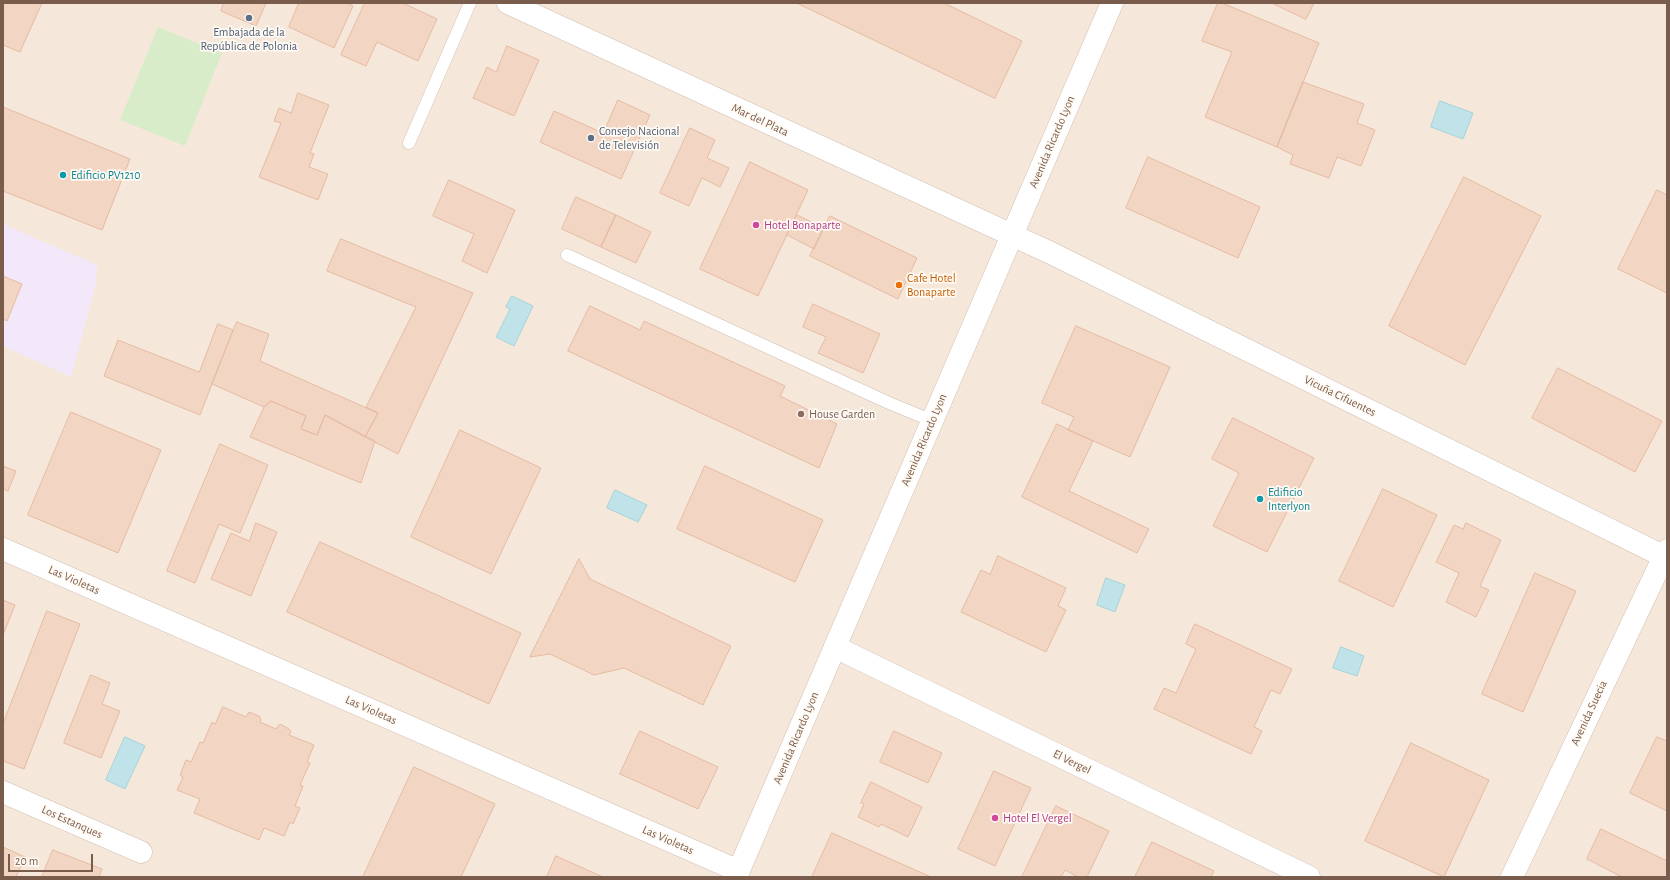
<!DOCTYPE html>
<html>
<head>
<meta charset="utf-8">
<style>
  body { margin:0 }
  #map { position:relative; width:1670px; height:880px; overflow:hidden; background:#fdf6ec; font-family:"Alegreya Sans",sans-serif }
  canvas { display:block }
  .frame { position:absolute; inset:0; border:4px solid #7a5c4d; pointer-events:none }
  .scale { position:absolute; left:8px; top:854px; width:85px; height:18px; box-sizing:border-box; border:2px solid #7a5c4d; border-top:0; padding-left:5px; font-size:12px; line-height:14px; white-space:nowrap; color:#7a5c4d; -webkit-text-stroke:3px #fffaf3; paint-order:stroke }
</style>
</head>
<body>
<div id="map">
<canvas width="1670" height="880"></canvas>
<div class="frame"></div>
<div class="scale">20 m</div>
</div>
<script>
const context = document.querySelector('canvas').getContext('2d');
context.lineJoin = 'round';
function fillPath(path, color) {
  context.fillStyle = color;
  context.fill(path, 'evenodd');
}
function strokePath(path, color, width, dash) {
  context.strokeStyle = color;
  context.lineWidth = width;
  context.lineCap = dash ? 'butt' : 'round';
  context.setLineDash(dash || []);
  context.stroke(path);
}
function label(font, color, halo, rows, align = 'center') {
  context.font = font + ' "Alegreya Sans",sans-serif';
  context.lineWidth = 3.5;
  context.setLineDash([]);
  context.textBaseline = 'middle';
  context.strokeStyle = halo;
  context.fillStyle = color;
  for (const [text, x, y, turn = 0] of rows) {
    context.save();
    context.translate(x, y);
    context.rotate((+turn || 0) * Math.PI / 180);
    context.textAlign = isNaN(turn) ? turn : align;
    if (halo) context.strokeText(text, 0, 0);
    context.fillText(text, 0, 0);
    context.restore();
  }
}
fillPath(new Path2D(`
  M3,3H1667V877H3Z`), '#f5e8da');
fillPath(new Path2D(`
  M3,224L97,265L96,283L71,377L3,346Z`), '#f3e8fa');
fillPath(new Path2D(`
  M158,27L222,53L185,146L120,120Z`), '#d8ecc9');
const water = new Path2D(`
  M1440,101L1473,113L1463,139L1431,127Z
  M512,296L533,306L514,346L496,337L510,309L506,307Z
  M615,490L647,505L638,522L607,508Z
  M1106,578L1125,585L1115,612L1097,605Z
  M1341,647L1364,656L1357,676L1333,668Z
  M125,737L145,746L125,789L106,780Z`);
fillPath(water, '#bfe3e8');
strokePath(water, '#a5d3da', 1);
const building = new Path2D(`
  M3,3H42L20,52L3,45Z
  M224,3H266L256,26L221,11Z
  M299,3H347L353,6L334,48L289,27Z
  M365,3H403L437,19L418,61L377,42L366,66L341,55Z
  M797,3H944L1022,41L995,98Z
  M1218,3H1222L1319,43L1277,147L1205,117L1232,52L1202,41Z
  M1272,3H1314L1306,19Z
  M507,46L539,60L514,116L473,98L487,67L496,72Z
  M1303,82L1364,104L1357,123L1375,130L1361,166L1337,157L1329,178L1290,164L1293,155L1277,147Z
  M298,93L329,105L310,153L314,154L309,167L328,174L318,200L259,177L281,123L274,121L279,108L291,113Z
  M618,100L650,115L621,179L540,142L554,111L603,133Z
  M3,107L130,159L102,230L3,191Z
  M690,128L715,140L707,158L729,168L720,187L702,178L689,206L660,193Z
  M1148,157L1260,207L1238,258L1126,208Z
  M750,162L808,190L758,296L700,269Z
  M1464,177L1541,216L1465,365L1389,326Z
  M449,180L515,210L487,273L462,261L474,234L433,216Z
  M1657,190L1667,195V293L1618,269Z
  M576,197L616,215L601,247L562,229Z
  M616,215L651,232L636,263L601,247Z
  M797,215L824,228L814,249L787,235Z
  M830,216L917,258L898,299L810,256Z
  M341,239L473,293L398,454L365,437L378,413L366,407L416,307L327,271Z
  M3,276L22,284L7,321L3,319Z
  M813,304L880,334L863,373L818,353L826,337L803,327Z
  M590,306L640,330L644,321L785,386L780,396L837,424L819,468L568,351Z
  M237,322L269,334L260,361L378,413L365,437L325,415L317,435L301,429L306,416L271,401L264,407L212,384Z
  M218,324L233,330L200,415L104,376L118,340L199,372Z
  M1076,326L1170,367L1130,457L1068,430L1074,417L1042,403Z
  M1558,368L1662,421L1635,472L1532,418Z
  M271,401L306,416L301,429L317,435L325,415L375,441L361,483L250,437L264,407Z
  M71,412L161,450L118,553L28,515Z
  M1233,418L1314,458L1267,552L1213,526L1239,473L1212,459Z
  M1057,424L1093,441L1069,491L1149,529L1137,553L1022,497Z
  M460,430L541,468L491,574L411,537Z
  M220,444L268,465L240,533L219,524L195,583L167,571Z
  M3,466L16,471L8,491L3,489Z
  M705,466L823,520L795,582L677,529Z
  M1383,489L1437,515L1393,607L1339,581Z
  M256,523L277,532L251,596L211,579L231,533L249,541Z
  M1466,523L1501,540L1480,586L1489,590L1476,617L1446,602L1459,573L1436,562L1454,525L1463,529Z
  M320,542L521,633L489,704L287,612Z
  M998,556L1066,588L1058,606L1066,610L1046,652L961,612L981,570L990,574Z
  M579,559L590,579L731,646L703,705L624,668L594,675L550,654L530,657Z
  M1535,573L1576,591L1523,712L1482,694Z
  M3,600L15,605L3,635Z
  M47,611L80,624L24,769L3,761V724Z
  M1195,624L1292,669L1280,694L1271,690L1254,727L1262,731L1251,754L1154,709L1164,688L1176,693L1196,649L1186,644Z
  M91,675L110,683L102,704L120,711L101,758L64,743Z
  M223,707L246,717L249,712L259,716L261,719L260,722L276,729L278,726L280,724L289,729L291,732L289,735L314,745L307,762L310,763L300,785L303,786L295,806L300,808L293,824L290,822L284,836L264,828L259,840L194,813L200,799L177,790L183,777L180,775L186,760L191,762L200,742L203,743L212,722L215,724Z
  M640,731L718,767L698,809L620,774Z
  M894,731L942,753L928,783L880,762Z
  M1657,737L1667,741V811L1630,793Z
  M1411,743L1489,780L1444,877L1365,841Z
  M414,767L495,804L461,877H363Z
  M994,771L1031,788L995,866L958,849Z
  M871,782L922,807L908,837L881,824L879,827L858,817L864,804L861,803Z
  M1056,806L1109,831L1087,877H1078L1065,870L1061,877H1022Z
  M1601,829L1667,861V877H1622L1587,859Z
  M832,833L931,877H812Z
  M1152,842L1214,871L1211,877H1135Z
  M3,847L25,857L16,877H3Z
  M53,850L102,869L99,877H42Z
  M556,856L603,877H547Z`);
fillPath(building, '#f3d5c3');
strokePath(building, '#e6bba3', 1);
const lane = new Path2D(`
  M409,143L470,3
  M567,255L889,403L933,421`);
const street = new Path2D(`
  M508,3L1051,253L1667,558
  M3,549L739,871
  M835,647L1309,877
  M3,792L141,852`);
const secondary = new Path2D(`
  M736,877L1112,3
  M1512,877L1667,550`);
strokePath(lane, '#d1beb0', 13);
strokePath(street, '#d1beb0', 23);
strokePath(secondary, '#d6c0b0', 23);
strokePath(lane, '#fff', 12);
strokePath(street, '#fff', 22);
strokePath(secondary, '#fff', 22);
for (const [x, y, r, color] of [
  [249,18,4,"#5c6f8a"],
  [591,138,4,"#5c6f8a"],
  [63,175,4,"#0f9aa8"],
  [756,225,4,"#d1479c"],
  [899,285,4,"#e8710a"],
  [801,414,4,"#8d6e63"],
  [1260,499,4,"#0f9aa8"],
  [995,818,4,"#d1479c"]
]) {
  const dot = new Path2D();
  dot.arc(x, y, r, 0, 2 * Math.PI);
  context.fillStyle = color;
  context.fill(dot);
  strokePath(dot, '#fffaf3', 1.5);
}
label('12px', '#4e5e75', '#fffaf3', [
  ["Embajada de la",249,32],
  ["República de Polonia",249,46],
  ["Consejo Nacional",599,131,"left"],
  ["de Televisión",599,145,"left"]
]);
label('12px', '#7a5c4d', '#fffaf3', [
  ["Mar del Plata",760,120,25],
  ["Avenida Ricardo Lyon",1052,142,-67],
  ["Vicuña Cifuentes",1340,396,26],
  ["Avenida Ricardo Lyon",924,440,-67],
  ["Las Violetas",74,580,24],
  ["Las Violetas",371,710,24],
  ["Avenida Suecia",1589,713,-65],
  ["Avenida Ricardo Lyon",796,738,-67],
  ["El Vergel",1072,762,26],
  ["Los Estanques",72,822,24],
  ["Las Violetas",668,840,24]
]);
label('12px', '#0d838f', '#fffaf3', [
  ["Edificio PV1210",71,175],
  ["Edificio",1268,492],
  ["Interlyon",1268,506]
], 'left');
label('12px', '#b23c85', '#fffaf3', [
  ["Hotel Bonaparte",764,225],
  ["Hotel El Vergel",1003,818]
], 'left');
label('12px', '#c56008', '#fffaf3', [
  ["Cafe Hotel",907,278],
  ["Bonaparte",907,292]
], 'left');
label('12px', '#785e54', '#fffaf3', [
  ["House Garden",809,414]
], 'left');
</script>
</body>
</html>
